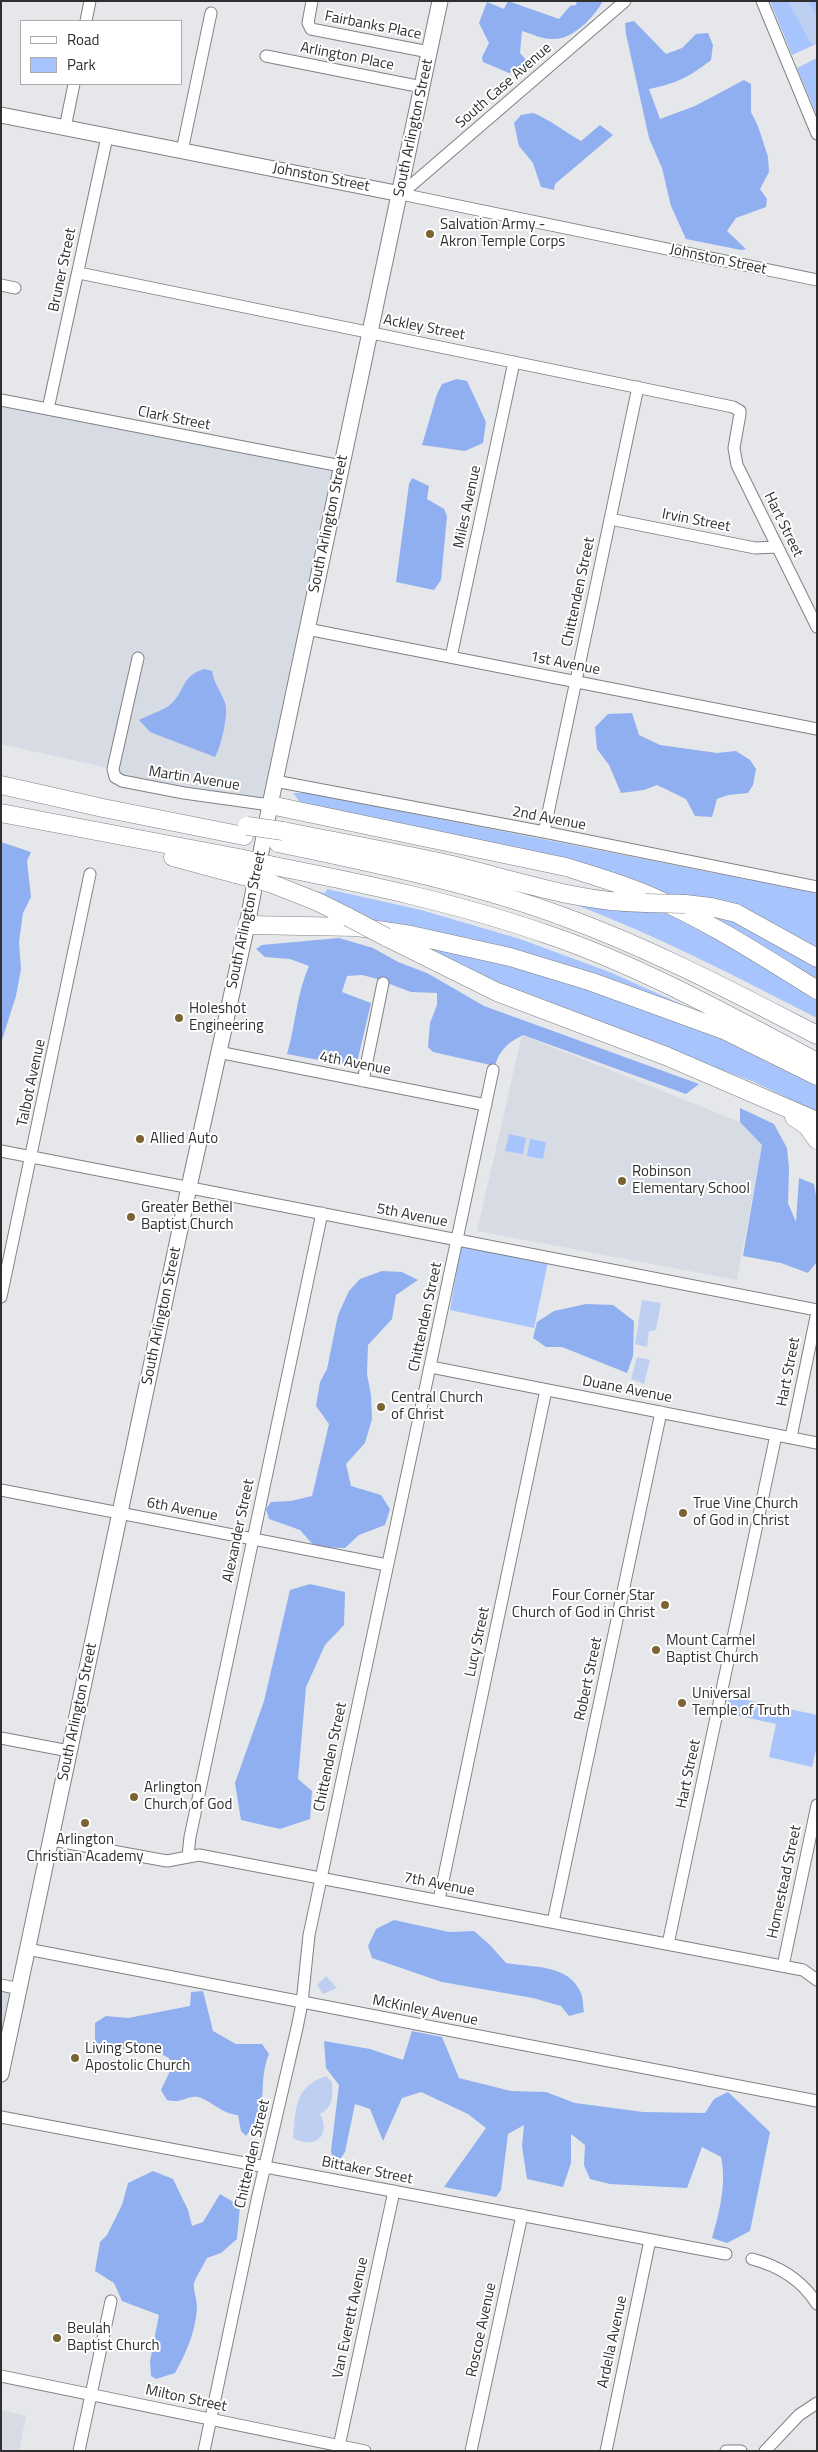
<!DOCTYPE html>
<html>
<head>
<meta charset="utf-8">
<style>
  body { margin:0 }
  #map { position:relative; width:818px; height:2452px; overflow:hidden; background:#e5e7ea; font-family:"Titillium Web",sans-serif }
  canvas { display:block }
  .frame { position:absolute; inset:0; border:2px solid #2f2f30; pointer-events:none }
  .legend { position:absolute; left:20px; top:20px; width:162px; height:65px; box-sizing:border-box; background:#fff; border:1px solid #acacac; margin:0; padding:6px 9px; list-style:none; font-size:15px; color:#2f2f30 }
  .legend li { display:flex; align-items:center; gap:10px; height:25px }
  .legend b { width:25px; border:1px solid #acacac }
</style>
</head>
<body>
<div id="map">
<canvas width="818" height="2452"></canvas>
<div class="frame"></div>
<ul class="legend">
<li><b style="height:6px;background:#fff"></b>Road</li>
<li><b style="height:14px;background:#a7c4fd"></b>Park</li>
</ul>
</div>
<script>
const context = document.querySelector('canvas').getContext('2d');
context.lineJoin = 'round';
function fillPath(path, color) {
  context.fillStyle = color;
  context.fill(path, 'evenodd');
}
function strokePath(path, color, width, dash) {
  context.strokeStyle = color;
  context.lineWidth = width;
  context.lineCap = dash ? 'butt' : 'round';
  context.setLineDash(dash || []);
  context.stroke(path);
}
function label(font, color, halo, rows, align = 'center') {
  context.font = font + ' "Titillium Web",sans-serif';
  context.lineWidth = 4;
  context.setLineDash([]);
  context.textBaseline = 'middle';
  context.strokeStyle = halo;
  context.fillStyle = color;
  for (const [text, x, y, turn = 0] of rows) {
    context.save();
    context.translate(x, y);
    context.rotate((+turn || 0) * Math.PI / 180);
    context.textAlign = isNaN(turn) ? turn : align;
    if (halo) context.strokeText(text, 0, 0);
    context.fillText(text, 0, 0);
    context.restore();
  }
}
fillPath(new Path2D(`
  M1,400L341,466L270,805L122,781L113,769L1,744Z
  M522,1035L740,1122L762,1145L737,1280L477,1231Z
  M1,1988L17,1991L1,2068Z
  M1,2410L26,2416L19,2451H1Z`), '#d7dbe4');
fillPath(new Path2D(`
  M770,1H790L814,45L792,55Z
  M804,1H817L816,21L812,19Z
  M817,58V116L797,68Z
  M293,793H307L817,893V951L751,911L728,901L675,894L668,895L307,804L300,802Z
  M300,888L325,893L327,889L421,910L520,939L612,973L681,1004L679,1008L372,921Z
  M574,904L659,910L763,963L817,995V1018C737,977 658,936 574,904Z
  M701,913L725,916L817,966V982Z
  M408,942L432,945L565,980L713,1034L817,1085V1112L754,1082L512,991Z
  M509,1134L526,1138L523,1154L505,1151Z
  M530,1139L546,1142L543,1159L527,1156Z
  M461,1246L548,1262L534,1328L450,1310Z
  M729,1696L817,1715V1745L812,1767L769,1757L776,1724L726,1713Z`), '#a7c4fd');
fillPath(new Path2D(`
  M508,1L559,19L570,6L576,5L577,1H603C594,17 572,41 552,39C542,39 532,34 522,31L520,53L526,60L524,69L509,73L483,62L482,57L489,43L479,23L487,2L504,9Z
  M634,21L666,54L682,48L696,34L708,33L713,45L711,60C688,78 677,83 649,89L660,119L695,106L744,80L751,84V112L758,126L768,157L769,172L760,189L767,199L766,207L736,218L727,231L746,249L741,250L686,239L671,206L662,168L649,138L626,34L625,23Z
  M533,113C549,119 565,132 581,141L600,125L613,135L555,184L554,190L541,187L533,163L519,146L514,123L521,115Z
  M457,379L467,381L486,422L483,443L465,451L422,445L437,394L442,384Z
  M412,478L429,486L427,499L444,509L447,516L441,580L434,590L396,582L409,484Z
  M204,669L212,671C214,684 221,691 225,703C229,713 221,747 215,757L150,732L139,720C148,715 163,711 171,704C186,690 181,676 204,669Z
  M632,713L639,735L660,745L717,753L736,751L750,760L756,769L753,785L748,793L728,795L717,799L712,817L695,816L686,799L657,785L644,790L621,793L609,765L597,749L595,727L608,714Z
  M1,842L31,852L27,861L31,897L23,913L19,942L21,969L16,996L1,1043Z
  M339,938L373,948L398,962L427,973L484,1006L699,1084L686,1094L523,1035C508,1043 500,1049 495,1066L433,1052L428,1047L430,1023L437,1005V993L411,992L374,978L362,975L347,976L342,992L371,1003L356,1067L287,1054C296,1024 296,995 309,966L290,959L265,957L256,949L262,945Z
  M740,1108L774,1124L787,1148L789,1168L788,1203L796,1222L799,1178L814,1184L817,1202V1262L808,1273L781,1263L743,1256L762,1145L740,1122Z
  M382,1271L402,1272L418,1280L396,1295L392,1319L368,1345L367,1374L371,1395L372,1419L365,1443L346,1464L351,1486L381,1495L390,1509L385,1525L359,1535L345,1548L315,1547L300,1530L269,1519L266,1509L271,1502L291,1501L312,1496L329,1424L316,1406L320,1382L327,1369L338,1315L349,1291L360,1279Z
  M586,1304L613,1305L634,1321L633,1356L627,1373L562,1347H546L533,1338L537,1322L554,1311Z
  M310,1584L345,1592L344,1625L325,1645L306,1687L298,1779L312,1791L310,1819L280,1829L241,1820L235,1783L264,1701L290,1590Z
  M394,1920L449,1932L474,1931L490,1945L506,1963C532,1968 568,1963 581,1993C583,1998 583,2006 584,2012L569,2016L561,2006L533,1998L442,1982L372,1958L368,1946L376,1929Z
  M203,1991L213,2031L236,2044H262L269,2054C256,2086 272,2105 246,2136L241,2131L238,2115C222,2114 212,2101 198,2097C188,2095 181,2104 167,2100L161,2090L170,2071L169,2058L159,2053H149L132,2048L110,2050L95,2042V2023L106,2016L128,2018L190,2006L191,1992Z
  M412,2031L442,2037L459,2078L511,2091L546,2092L575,2103L598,2106L643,2112L705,2113L714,2099L728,2092L770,2132L750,2231L727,2243L712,2238C719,2214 727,2183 721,2157L702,2147L687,2188L610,2184L590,2179L584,2165L585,2145L571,2134V2163L563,2187L527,2179L522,2146L524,2125L508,2134L501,2190L496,2197L444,2187L486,2128L468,2114L421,2092L402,2098L383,2141L370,2109L355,2104L345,2152L335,2167L331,2151L339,2085L326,2068L324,2041L370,2049L403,2060Z
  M153,2171L173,2179L188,2210L192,2226L203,2222L220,2194L240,2206L237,2239L221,2253L207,2258C203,2266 197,2275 194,2283C193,2290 197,2299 197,2307C196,2331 186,2353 175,2373L156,2379L151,2376L150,2361L159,2315L122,2301L114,2283L95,2271L100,2242L107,2235L122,2205L128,2183Z`), '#8faff0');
fillPath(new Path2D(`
  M642,1300L661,1303L656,1330L649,1331L647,1347L635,1344Z
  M637,1357L650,1360L644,1384L631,1379Z
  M326,1976L337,1988L323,1994L317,1985Z
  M326,2076L332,2082C333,2095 333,2108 320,2114C332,2136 314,2150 293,2138C296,2109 294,2087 326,2076Z`), '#becff1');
strokePath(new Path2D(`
  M798,1L817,36`), '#becff1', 18);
const minor = new Path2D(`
  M312,1L308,23L311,29L429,52
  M762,1L817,134
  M86,21L90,1
  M266,56L422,87
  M65,128L74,84
  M182,151L211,13
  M401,194L817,280
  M401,194L625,1
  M79,273L733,407L740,411V414L734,448L737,465L817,627
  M1,285L15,288
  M1,400L341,466
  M48,409L107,137
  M610,519L755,548L776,547
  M307,629L817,729
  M451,657L514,362
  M138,658L113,769L115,777L122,781L184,793L270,805
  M275,781L544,832L817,887
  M544,832L638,387
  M218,1052L486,1105
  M363,1081L383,983
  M1,1151L817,1310
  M1,1297L90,874
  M431,1367L817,1443
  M791,1437L817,1312
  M1,1490L387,1565
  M1,1738L69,1751
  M52,1840L167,1861L199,1855L803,1970L817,1980
  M188,1856L190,1837L322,1213
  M439,1900L546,1390
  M553,1922L661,1412
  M668,1944L776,1435
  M27,1949L817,2101
  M783,1966L817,1805
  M1,1985L20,1989
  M1,2117L726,2254
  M752,2259C779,2266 802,2280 817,2304
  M1,2376L365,2451
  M79,2451L111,2301
  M204,2451L257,2200L297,2028L302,2003L309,1935L493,1070
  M338,2451L394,2191
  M471,2451L522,2215
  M606,2451L650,2240
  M726,2451H741
  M765,2451L799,2415L817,2403`);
const major = new Path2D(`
  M1,115L401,194
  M1,2074L189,1187L247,925L270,805L440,1`);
const highway = new Path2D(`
  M1,785L103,808L244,836
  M270,805L566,867C594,876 623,884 650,896C709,921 762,956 817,990
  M1,813L239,858
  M283,831C338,842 393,852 448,864C512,879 578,903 645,903
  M278,843C376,864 474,883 567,918C654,950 735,993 817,1035
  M173,857L236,874
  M274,866C366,884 457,903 546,934C641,966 728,1015 817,1062
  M270,883L318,902L348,917
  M685,904L711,907L736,913L817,958
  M247,925L357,927L411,935L510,957L592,982L724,1030L817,1076
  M386,937L497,992L666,1056L817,1121
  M794,1117L807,1126L817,1140`);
strokePath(minor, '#7f8183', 13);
strokePath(major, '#7f8183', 17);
strokePath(highway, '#7f8183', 19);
strokePath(minor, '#fff', 11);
strokePath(major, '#fff', 15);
strokePath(highway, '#fff', 18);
const highwayBridge = new Path2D(`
  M247,826L283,831
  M239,858L274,866
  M236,874L270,883
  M645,903L685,904
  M348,917L386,937`);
strokePath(highwayBridge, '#7f8183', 19, []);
strokePath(highwayBridge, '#fff', 18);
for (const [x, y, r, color] of [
  [430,234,5,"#7b6333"],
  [179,1018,5,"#7b6333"],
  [140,1139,5,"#7b6333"],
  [622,1181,5,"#7b6333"],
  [131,1217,5,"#7b6333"],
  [381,1407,5,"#7b6333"],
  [683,1513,5,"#7b6333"],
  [665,1605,5,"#7b6333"],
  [656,1650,5,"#7b6333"],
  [682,1703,5,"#7b6333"],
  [134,1797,5,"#7b6333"],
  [85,1823,5,"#7b6333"],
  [75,2058,5,"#7b6333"],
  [57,2338,5,"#7b6333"]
]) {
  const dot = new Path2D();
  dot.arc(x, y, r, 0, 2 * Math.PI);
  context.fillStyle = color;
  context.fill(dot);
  strokePath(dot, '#fff', 2);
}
label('15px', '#2f2f30', '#fff', [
  ["Fairbanks Place",373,26,11],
  ["Arlington Place",347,57,11],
  ["South Case Avenue",504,86,-41],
  ["South Arlington Street",414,128,-78],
  ["Johnston Street",321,178,11],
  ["Johnston Street",718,260,12],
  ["Bruner Street",63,270,-78],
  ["Ackley Street",424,328,11],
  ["Clark Street",174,419,11],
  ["Miles Avenue",468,507,-78],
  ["Irvin Street",696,521,11],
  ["South Arlington Street",329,524,-78],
  ["Hart Street",783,525,64],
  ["Chittenden Street",579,592,-78],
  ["1st Avenue",565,664,11],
  ["Martin Avenue",194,779,9],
  ["2nd Avenue",549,819,11],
  ["South Arlington Street",247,920,-78],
  ["4th Avenue",355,1064,11],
  ["Talbot Avenue",32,1083,-78],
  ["5th Avenue",412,1216,11],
  ["South Arlington Street",162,1316,-78],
  ["Chittenden Street",426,1317,-78],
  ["Hart Street",789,1372,-79],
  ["Duane Avenue",627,1390,11],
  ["6th Avenue",182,1510,11],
  ["Alexander Street",239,1531,-78],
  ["Lucy Street",478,1642,-78],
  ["Robert Street",589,1679,-78],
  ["South Arlington Street",78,1712,-78],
  ["Chittenden Street",331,1757,-78],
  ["Hart Street",689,1774,-78],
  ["Homestead Street",785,1882,-78],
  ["7th Avenue",439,1885,11],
  ["McKinley Avenue",425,2011,11],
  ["Chittenden Street",253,2154,-77],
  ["Bittaker Street",367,2171,11],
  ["Van Everett Avenue",351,2318,-78],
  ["Roscoe Avenue",482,2330,-78],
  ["Ardella Avenue",613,2342,-78],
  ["Milton Street",186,2399,12]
]);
label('15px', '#2f2f30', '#fff', [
  ["Salvation Army -",440,225],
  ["Akron Temple Corps",440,242],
  ["Holeshot",189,1009],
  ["Engineering",189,1026],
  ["Allied Auto",150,1139],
  ["Robinson",632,1172],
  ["Elementary School",632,1189],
  ["Greater Bethel",141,1208],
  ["Baptist Church",141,1225],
  ["Central Church",391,1398],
  ["of Christ",391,1415],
  ["True Vine Church",693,1504],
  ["of God in Christ",693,1521],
  ["Four Corner Star",655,1596,"right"],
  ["Church of God in Christ",655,1613,"right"],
  ["Mount Carmel",666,1641],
  ["Baptist Church",666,1658],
  ["Universal",692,1694],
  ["Temple of Truth",692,1711],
  ["Arlington",144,1788],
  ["Church of God",144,1805],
  ["Arlington",85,1840,"center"],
  ["Christian Academy",85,1857,"center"],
  ["Living Stone",85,2049],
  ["Apostolic Church",85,2066],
  ["Beulah",67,2329],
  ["Baptist Church",67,2346]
], 'left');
</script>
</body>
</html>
